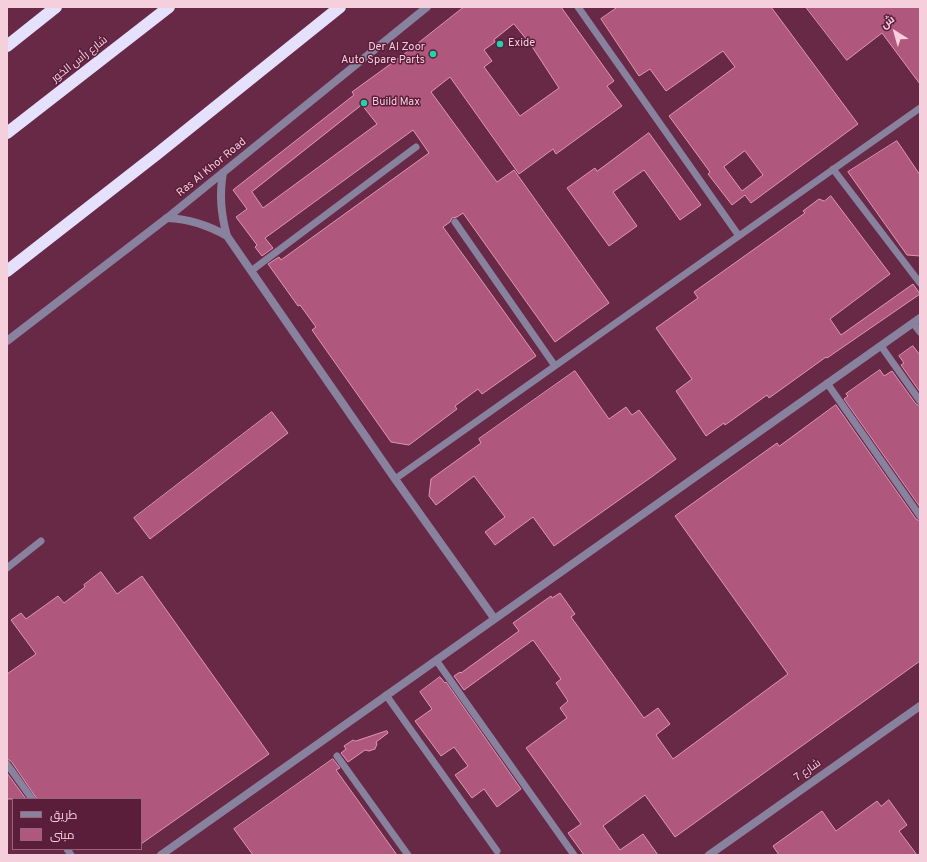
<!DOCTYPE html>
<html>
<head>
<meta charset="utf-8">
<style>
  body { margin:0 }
  #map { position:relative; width:927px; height:862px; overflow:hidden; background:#672945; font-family:Overpass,Cairo,sans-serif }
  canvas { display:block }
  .frame { position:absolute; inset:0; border:8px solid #f6cfdd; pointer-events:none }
  .legend { position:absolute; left:12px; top:798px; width:130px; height:52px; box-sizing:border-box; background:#5b1e3a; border:1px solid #99657b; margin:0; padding:5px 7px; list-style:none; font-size:12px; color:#f6cfdd }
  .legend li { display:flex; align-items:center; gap:8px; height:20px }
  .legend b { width:20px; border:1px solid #99657b }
  .north { position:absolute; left:875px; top:12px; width:40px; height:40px; -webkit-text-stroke:3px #5b1e3a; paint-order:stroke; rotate:323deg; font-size:11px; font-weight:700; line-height:16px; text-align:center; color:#f6cfdd }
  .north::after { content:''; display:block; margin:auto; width:14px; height:18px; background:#f6cfdd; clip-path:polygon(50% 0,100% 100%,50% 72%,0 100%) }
</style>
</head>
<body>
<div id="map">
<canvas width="927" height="862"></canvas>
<div class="frame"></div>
<ul class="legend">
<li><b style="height:5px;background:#88829e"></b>طريق</li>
<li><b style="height:11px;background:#b0577d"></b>مبنى</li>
</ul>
<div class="north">ش</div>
</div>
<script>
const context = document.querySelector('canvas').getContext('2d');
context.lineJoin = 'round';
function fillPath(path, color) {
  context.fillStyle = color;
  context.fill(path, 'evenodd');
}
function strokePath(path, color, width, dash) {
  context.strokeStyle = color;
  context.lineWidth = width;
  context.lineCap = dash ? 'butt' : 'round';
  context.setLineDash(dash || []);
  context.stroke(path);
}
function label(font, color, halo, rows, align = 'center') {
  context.font = font + ' Overpass,Cairo,sans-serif';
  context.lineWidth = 3;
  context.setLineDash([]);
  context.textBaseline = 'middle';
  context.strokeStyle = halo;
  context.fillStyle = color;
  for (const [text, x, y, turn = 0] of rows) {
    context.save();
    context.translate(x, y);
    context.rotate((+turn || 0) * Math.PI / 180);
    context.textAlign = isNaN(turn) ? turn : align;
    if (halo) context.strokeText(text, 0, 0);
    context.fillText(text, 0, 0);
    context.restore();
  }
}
const building = new Path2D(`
  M464,7H561L614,81L607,86L622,106L556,154L553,149L519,174L450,77L431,92L497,182L514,170L609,303L555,342L463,213L457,217L452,218L450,222L443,227L536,356L482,394L478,389L455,406L457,409L409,445L391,442L312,330L316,327L300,305L298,306L268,264L279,257L281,260L429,153L413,130L265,238L273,248L262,256L255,247L257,245L236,217L247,209L233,190L354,95L352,92L403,55ZM514,24L531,45L559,88L520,116L484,67L492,61L484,50L495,42L494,40ZM362,105L377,124L263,208L252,192Z
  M618,7H771L858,124L751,203L745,195L732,205L708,174L710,172L669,116L735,67L723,51L666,91L650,69L639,76L601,19ZM745,151L763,175L742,191L724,167Z
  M806,7H920V84L882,33L847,60Z
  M649,133L701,205L680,220L644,170L613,192L637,226L609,246L567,188L595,168L597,171Z
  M897,141L920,175V256L907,255L848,172Z
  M831,196L890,274L830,319L841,335L913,284L920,294L827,358L826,357L769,398L767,395L725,425L724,423L706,436L676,391L692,379L656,328L698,298L694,292L805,213L803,211L819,199L824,201Z
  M913,346L920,355V392L901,365L904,363L899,356Z
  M880,370L884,376L892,371L916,404L920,406V507L844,399L848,396L846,394Z
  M575,371L609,419L626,407L632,415L639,410L676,459L650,478L554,546L533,517L495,545L485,532L505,517L474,476L436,505L429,496L431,479L481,443L479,439Z
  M836,405L916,519L920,521V661L675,837L645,795L603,826L620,850L643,834L658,855H584L568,833L581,824L526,748L567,718L560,708L568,701L556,683L561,679L533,640L464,690L454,676L460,672L461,673L519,631L513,623L551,596L552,598L560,593L575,614L571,617L644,718L658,708L670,724L656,735L673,759L788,674L675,516L777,443L779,446Z
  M272,412L288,433L150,539L134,518Z
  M101,572L117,594L142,576L269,754L141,844V799H37L11,761L7,759V674L36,654L11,620L21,613L26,619L58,596L64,603L85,587L84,585Z
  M440,677L445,683L446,682L521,789L497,807L484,789L472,798L455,775L468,766L454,747L441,756L415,721L432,709L420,692Z
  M387,731L388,733L376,742L377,744L375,749L369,751L365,750L348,762L341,753L346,749L344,746L353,740L355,741Z
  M333,759L340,768L336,770L397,855H253L234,829Z
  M7,773L26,799H7Z
  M889,800L907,825L899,831L917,855H779L773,846L822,811L836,831L877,801L881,806Z`);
fillPath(building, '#b0577d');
strokePath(building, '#e096b3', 1);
strokePath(new Path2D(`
  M578,7L739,236
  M833,169L920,283
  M455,222L555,366
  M251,271L416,147
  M913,323L920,332
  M881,346L920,401
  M827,383L920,516
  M395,479L920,108
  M7,568L41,541
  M436,660L574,855
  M386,695L497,851
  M337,756L408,855
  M7,764L32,799
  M67,849L71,855`), '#88829e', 7);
strokePath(new Path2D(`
  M223,173C219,195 221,215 227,236L395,479L494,618
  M167,218C189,219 208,225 227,236
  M161,855L920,318`), '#88829e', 8);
strokePath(new Path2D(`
  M7,341L167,218L427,7
  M709,855L920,706`), '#88829e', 8);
strokePath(new Path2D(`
  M7,46L56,7
  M7,133L169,7
  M7,271L157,154L340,7`), '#e5e0fc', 12);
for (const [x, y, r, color] of [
  [500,44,4,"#1bd5b1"],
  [433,54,4,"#1bd5b1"],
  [364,103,4,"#1bd5b1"]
]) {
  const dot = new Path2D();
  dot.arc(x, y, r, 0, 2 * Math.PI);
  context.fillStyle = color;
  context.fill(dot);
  strokePath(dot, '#5b1e3a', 1.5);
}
label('11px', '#f6cfdd', '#5b1e3a', [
  ["Exide",508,44],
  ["Der Al Zoor",425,48,"right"],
  ["Auto Spare Parts",425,61,"right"],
  ["Build Max",372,103]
], 'left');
label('11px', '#f6cfdd', '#5b1e3a', [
  ["شارع رأس الخور",80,60,-38],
  ["Ras Al Khor Road",212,168,-39],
  ["شارع 7",808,771,-35]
]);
</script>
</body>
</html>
